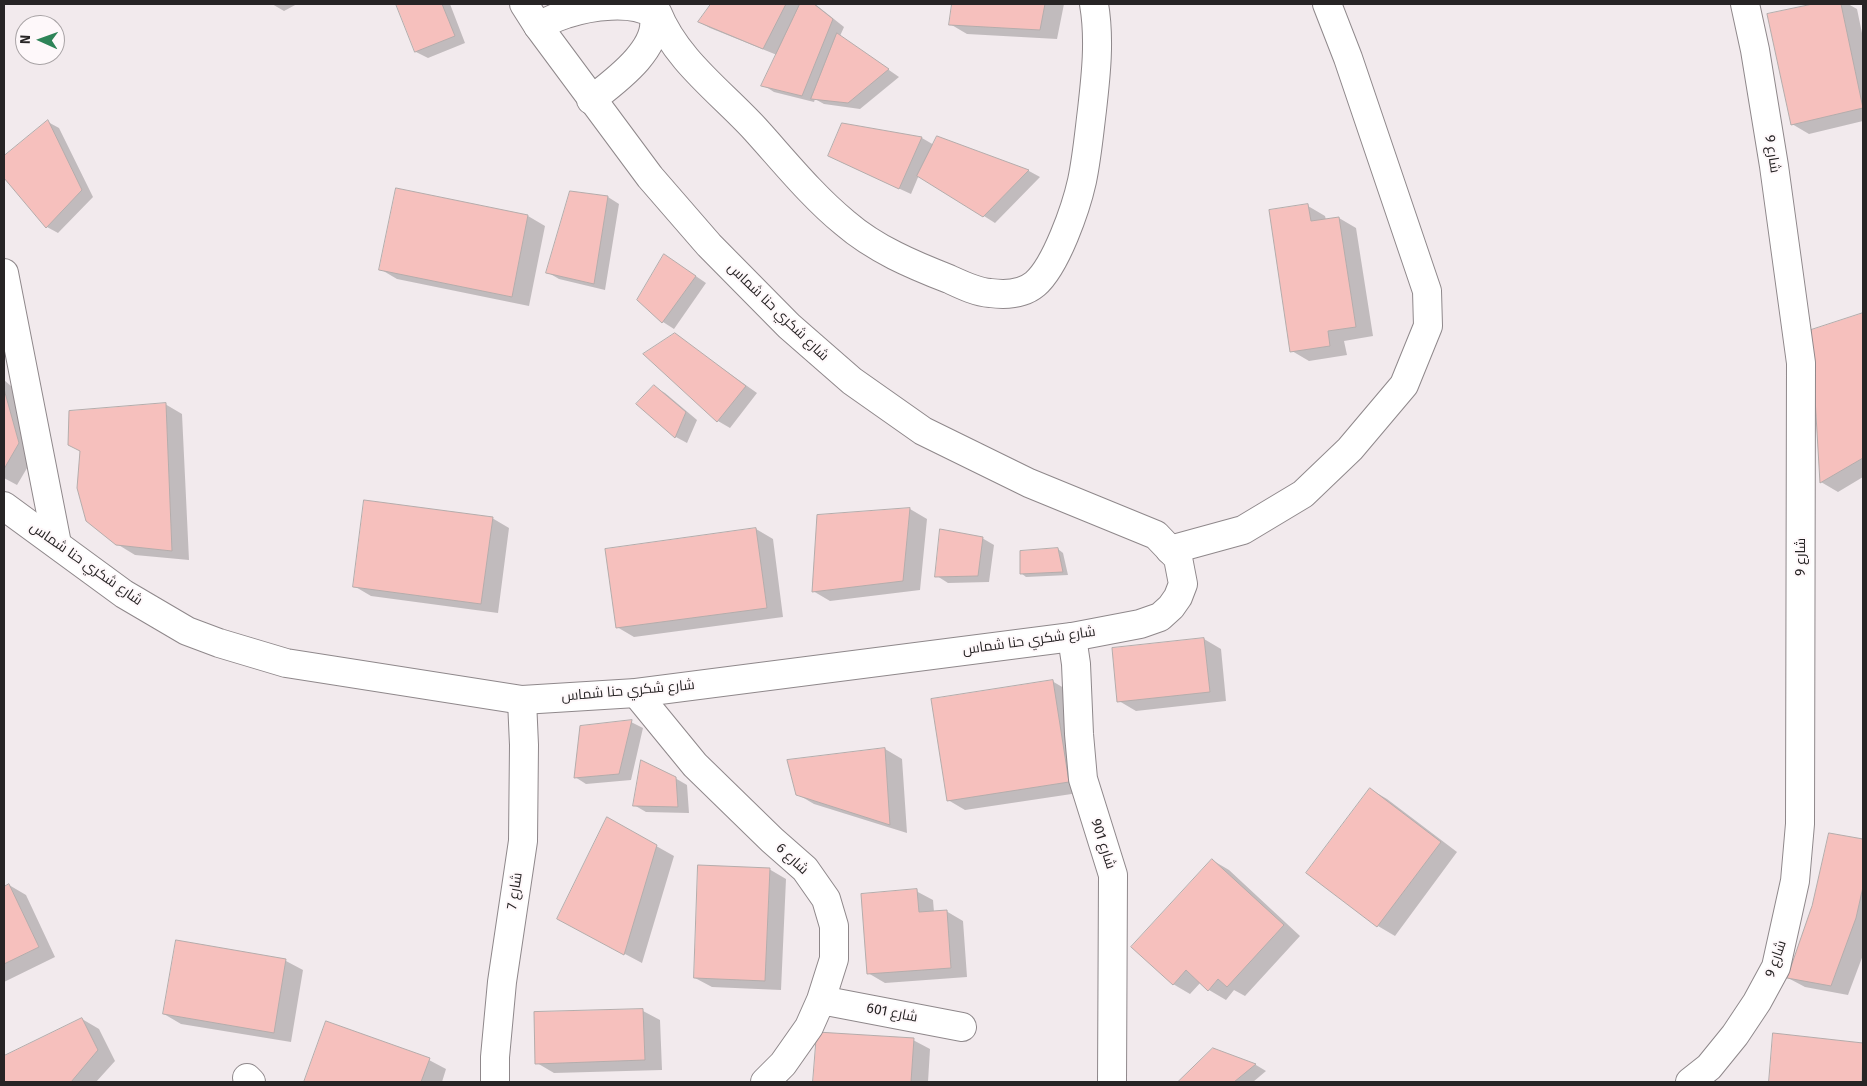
<!DOCTYPE html>
<html>
<head>
<meta charset="utf-8">
<style>
  body { margin:0 }
  #map { position:relative; width:1867px; height:1086px; overflow:hidden; background:#f2eaed; font-family:"Fira Sans",sans-serif }
  canvas { display:block }
  .frame { position:absolute; inset:0; border:5px solid #272425; pointer-events:none }
  .north { position:absolute; left:15px; top:15px; width:50px; height:50px; box-sizing:border-box; background:#fef8fa; border:1px solid #a8a3a5; border-radius:50%; rotate:272deg; font-size:14px; font-weight:700; line-height:20px; text-align:center; color:#272425 }
  .north::after { content:''; display:block; margin:auto; width:18px; height:22px; background:#2e8458; clip-path:polygon(50% 0,100% 100%,50% 72%,0 100%) }
</style>
</head>
<body>
<div id="map">
<canvas width="1867" height="1086"></canvas>
<div class="frame"></div>
<div class="north">N</div>
</div>
<script>
const context = document.querySelector('canvas').getContext('2d');
context.lineJoin = 'round';
function fillPath(path, color) {
  context.fillStyle = color;
  context.fill(path, 'evenodd');
}
function strokePath(path, color, width, dash) {
  context.strokeStyle = color;
  context.lineWidth = width;
  context.lineCap = dash ? 'butt' : 'round';
  context.setLineDash(dash || []);
  context.stroke(path);
}
function label(font, color, halo, rows, align = 'center') {
  context.font = font + ' "Fira Sans",Cairo,sans-serif';
  context.lineWidth = 4;
  context.setLineDash([]);
  context.textBaseline = 'middle';
  context.strokeStyle = halo;
  context.fillStyle = color;
  for (const [text, x, y, turn = 0] of rows) {
    context.save();
    context.translate(x, y);
    context.rotate((+turn || 0) * Math.PI / 180);
    context.textAlign = isNaN(turn) ? turn : align;
    if (halo) context.strokeText(text, 0, 0);
    context.fillText(text, 0, 0);
    context.restore();
  }
}
fillPath(new Path2D(`
  M272,4H297L284,11Z
  M397,4H450L465,43L428,58L416,52Z
  M712,4H815L844,27L840,36L899,77L860,109L824,104L815,99L814,102L774,92L763,85L777,55L710,28L699,22Z
  M954,4H1064L1057,39L967,34L950,24Z
  M1819,4H1848L1857,9L1863,38V121L1809,134L1792,124L1768,15Z
  M48,122L59,128L93,197L58,233L47,227L4,176V157Z
  M843,124L922,138L934,145L938,137L1029,171L1040,177L995,223L919,175L911,194L841,162Z
  M397,189L528,216L545,226L529,306L397,279L380,269Z
  M571,193L608,197L619,204L605,290L559,279L547,272Z
  M1308,206L1325,216L1326,220L1339,218L1356,228L1373,336L1344,341L1347,355L1309,361L1292,351Z
  M675,262L706,283L674,329L663,322L639,300Z
  M1863,315V477L1838,492L1821,482L1813,330Z
  M675,335L757,393L730,428L718,421L645,354Z
  M4,380L18,392L36,453L17,485L4,478Z
  M654,387L665,393L697,420L687,443L676,437L638,404Z
  M165,404L182,414L189,560L135,555L117,544Z
  M910,509L927,519L920,590L830,601L813,591L818,516Z
  M492,518L509,528L498,613L371,596L354,586Z
  M756,529L773,539L783,617L634,637L617,627Z
  M982,538L994,545L989,582L948,583L937,576Z
  M1058,549L1063,553L1068,575L1026,577L1021,573Z
  M1204,639L1221,649L1226,701L1136,711L1119,701Z
  M1052,681L1069,691L1085,792L965,810L948,800Z
  M631,722L643,728L631,780L586,784L575,777Z
  M885,749L902,759L907,833L814,804L797,794Z
  M675,778L687,785L689,813L646,812L634,805Z
  M1370,789L1387,799L1457,852L1395,936L1378,926L1307,873Z
  M608,819L674,856L642,963L576,928Z
  M1830,835L1863,840V955L1848,995L1805,987L1788,978L1813,906Z
  M1212,860L1229,870L1300,936L1245,996L1234,990L1226,1000L1209,990L1201,982L1190,994L1173,984Z
  M769,869L786,879L781,990L712,987L695,978Z
  M9,885L26,895L55,957L4,982V888Z
  M916,891L933,900L934,912L946,911L963,921L967,977L885,983L868,973Z
  M177,942L286,961L303,970L291,1042L181,1024L164,1014Z
  M643,1011L660,1020L662,1070L554,1073L537,1063Z
  M82,1019L99,1029L115,1061L96,1082H4V1057Z
  M327,1022L429,1060L446,1069L442,1082H305Z
  M818,1033L913,1040L930,1049L928,1082H815Z
  M1774,1034L1863,1044V1082H1770Z
  M1213,1049L1256,1065L1266,1071L1253,1082H1180Z`), '#0003');
const building = new Path2D(`
  M396,4H442L455,36L415,52Z
  M711,4H786L763,49L698,22Z
  M800,4H814L833,19L802,96L761,86Z
  M952,4H1045L1040,30L949,25Z
  M1813,4H1841L1863,108L1791,125L1767,14Z
  M837,33L889,69L848,103L811,99Z
  M48,120L82,190L46,228L4,178V156Z
  M842,123L922,137L899,189L828,156Z
  M937,136L1029,170L983,217L917,176Z
  M396,188L528,215L512,297L379,270Z
  M570,191L608,196L594,284L546,273Z
  M1308,204L1311,221L1339,217L1356,327L1328,331L1330,346L1290,352L1269,210Z
  M664,254L696,276L662,323L637,300Z
  M1863,313V458L1820,483L1811,330Z
  M675,333L746,386L717,422L643,354Z
  M654,385L686,412L675,438L636,404Z
  M4,389L19,443L4,469Z
  M166,403L172,551L116,545L86,521L77,488L80,451L68,445L69,411Z
  M364,500L493,517L481,604L353,587Z
  M910,508L903,581L812,592L817,515Z
  M756,528L767,608L616,628L605,549Z
  M940,529L983,537L978,576L935,577Z
  M1058,548L1063,572L1020,574V551Z
  M1204,638L1210,692L1117,702L1112,648Z
  M1053,680L1069,782L947,801L931,699Z
  M632,720L619,774L574,778L580,726Z
  M885,748L890,825L796,795L787,760Z
  M641,760L676,777L678,807L633,806Z
  M1370,788L1441,842L1377,927L1306,873Z
  M607,817L657,845L624,955L557,919Z
  M1829,833L1863,839V887L1856,918L1831,986L1787,978L1812,906Z
  M1212,859L1284,925L1227,987L1218,979L1208,991L1186,970L1173,985L1131,947Z
  M698,865L770,868L765,981L694,978Z
  M9,884L39,947L4,964V887Z
  M917,889L919,912L947,910L951,968L867,974L861,894Z
  M176,940L286,959L274,1033L163,1014Z
  M643,1009L645,1060L535,1064L534,1012Z
  M82,1018L98,1050L71,1082H4V1056Z
  M326,1021L430,1058L421,1082H304Z
  M817,1032L914,1038L911,1082H813Z
  M1773,1033L1863,1043L1862,1082H1769Z
  M1213,1048L1256,1064L1234,1082H1178Z`);
fillPath(building, '#f6c0bd');
strokePath(building, '#b4acab', 1);
const minor = new Path2D(`
  M657,12C676,60 721,92 755,129C784,161 812,196 845,223C875,249 913,265 949,279C962,285 976,292 990,293C1005,295 1023,294 1035,284C1056,266 1076,208 1082,181C1087,157 1089,134 1092,110C1096,75 1100,39 1094,4
  M538,26C547,22 556,17 566,14C590,6 632,0 653,14C663,47 614,82 591,100
  M4,273L57,544
  M1170,550L1243,530L1303,494L1350,449L1404,385L1428,326L1427,291L1348,58L1327,4
  M1072,637L1076,664L1079,734L1083,779L1113,875L1112,1082
  M636,693L695,765L772,840L805,869L826,899L834,926V959L821,1000L809,1027L783,1064L765,1082
  M821,1000L962,1027
  M247,1078L251,1082
  M495,1082V1057L502,982L523,841L524,745L522,700
  M1690,1082L1709,1067L1735,1035L1757,1002L1776,967L1795,881L1800,824L1801,363L1774,166L1755,50L1745,4`);
const tertiary = new Path2D(`
  M4,506L124,594L187,631L219,643L286,663L522,700L636,693L1072,637L1140,624L1160,617L1171,607L1178,597L1183,584L1178,558L1156,535L1029,483L923,431L852,381L789,326L709,245L650,177L538,26L524,4`);
strokePath(minor, '#8f888b', 30);
strokePath(tertiary, '#8f888b', 30);
strokePath(minor, '#fff', 28);
strokePath(tertiary, '#fff', 28);
label('14px', '#272425', '#fef8fa', [
  ["شارع 9",1772,154,81],
  ["شارع شكري حنا شماس",778,312,44],
  ["شارع 9",1801,557,-90],
  ["شارع شكري حنا شماس",86,564,35],
  ["شارع شكري حنا شماس",1029,641,-8],
  ["شارع شكري حنا شماس",628,691,-5],
  ["شارع 901",1103,844,72],
  ["شارع 6",792,859,43],
  ["شارع 7",515,891,-81],
  ["شارع 9",1776,959,-71],
  ["شارع 601",892,1013,11]
]);
</script>
</body>
</html>
